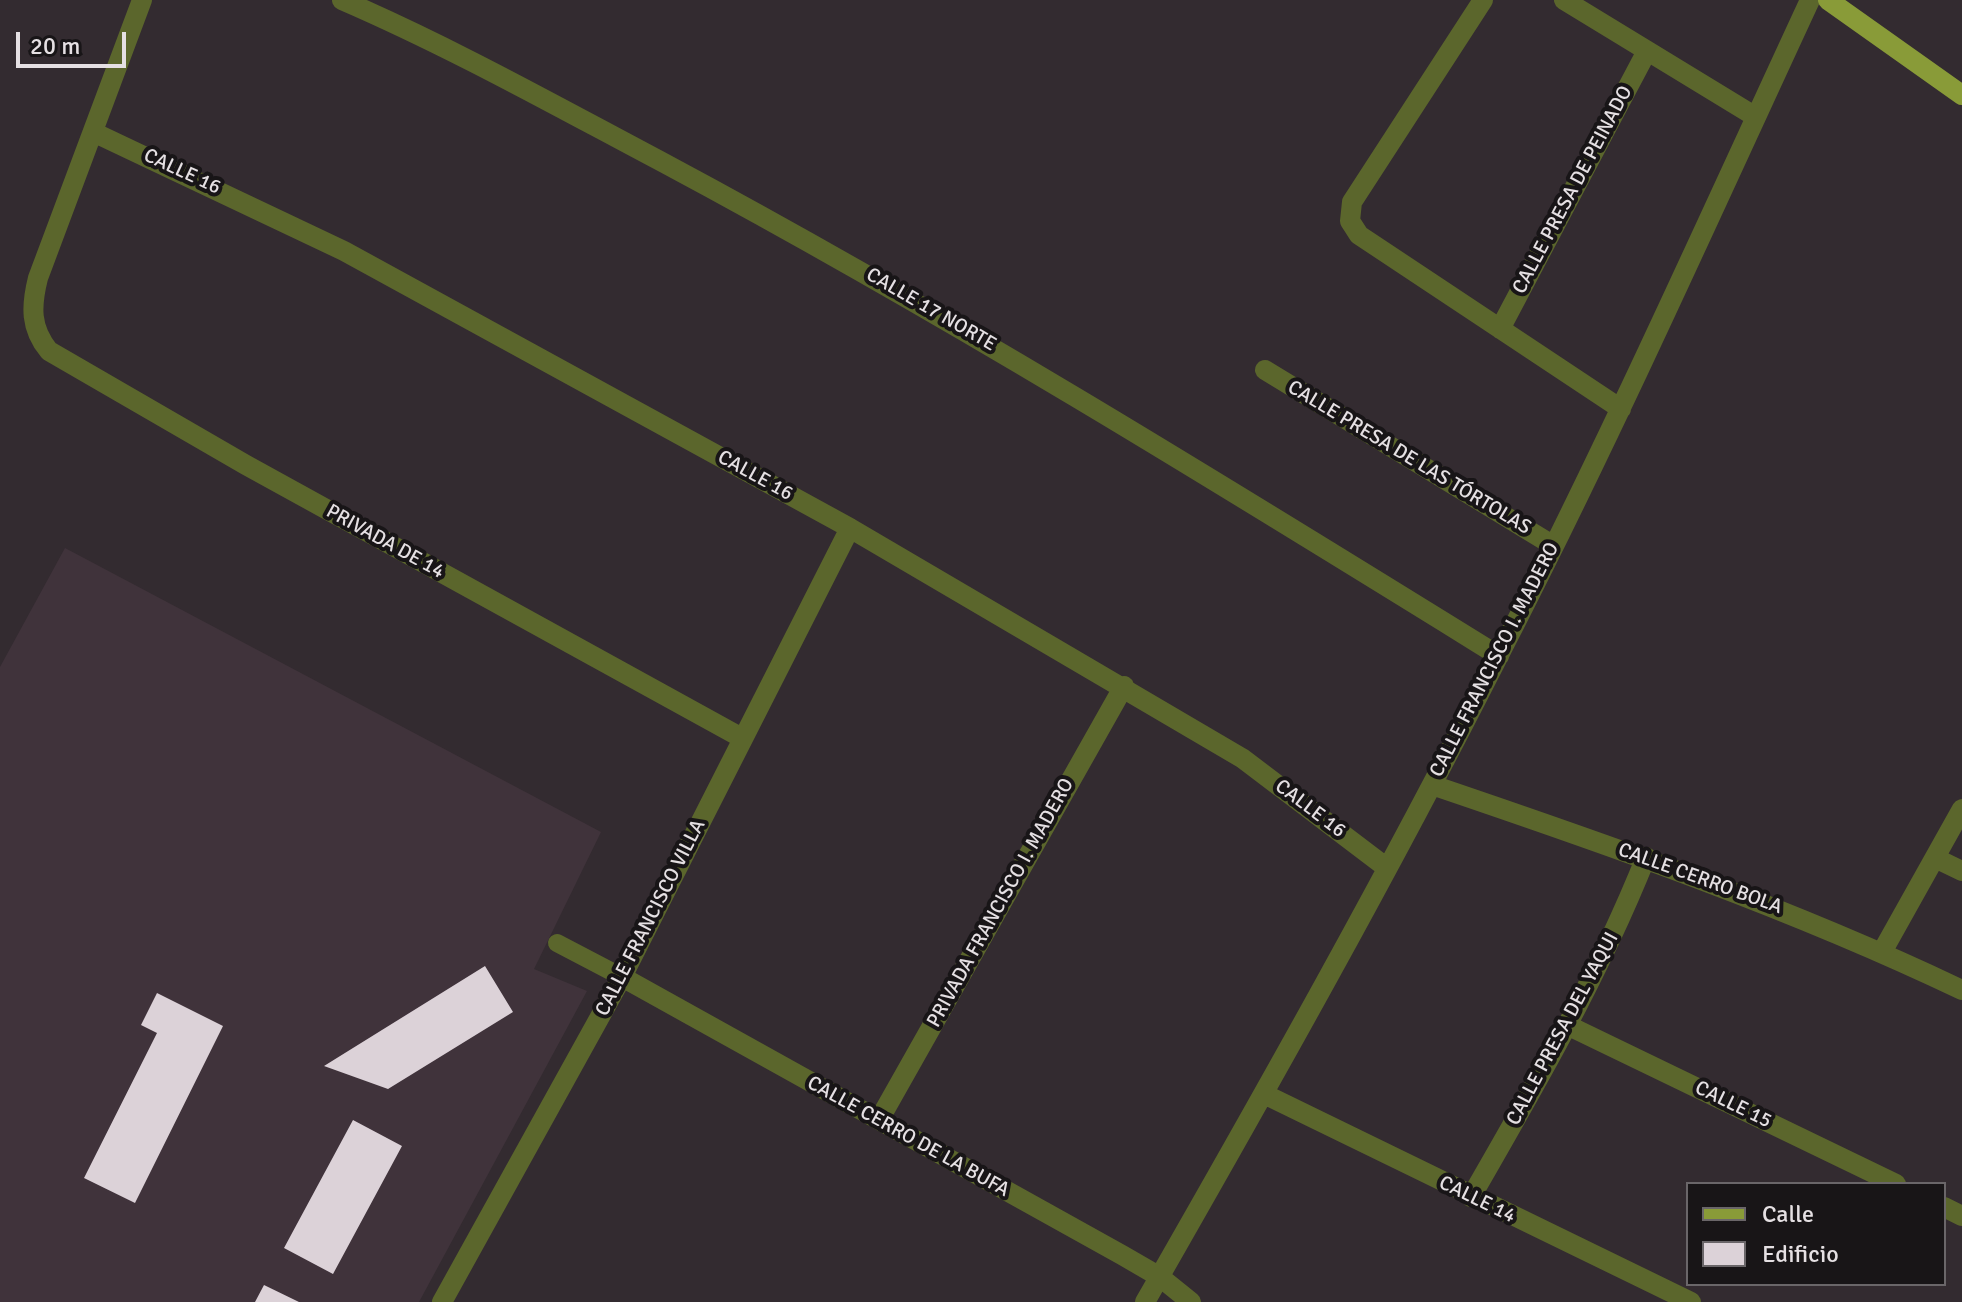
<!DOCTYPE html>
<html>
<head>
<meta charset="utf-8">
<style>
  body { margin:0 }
  #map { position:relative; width:1962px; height:1302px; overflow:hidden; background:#332b30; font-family:Signika,sans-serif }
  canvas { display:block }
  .legend { position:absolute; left:1686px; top:1182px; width:260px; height:104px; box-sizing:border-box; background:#181517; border:2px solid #6a6669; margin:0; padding:10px 14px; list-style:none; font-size:24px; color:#e5e0e3 }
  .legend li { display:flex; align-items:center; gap:16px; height:40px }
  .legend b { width:40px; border:2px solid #6a6669 }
  .scale { position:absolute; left:16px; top:32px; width:110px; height:36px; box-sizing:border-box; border:4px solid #e5e0e3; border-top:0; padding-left:10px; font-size:24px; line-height:28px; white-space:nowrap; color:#e5e0e3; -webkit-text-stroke:6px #181517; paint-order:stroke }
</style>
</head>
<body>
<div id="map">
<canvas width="1962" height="1302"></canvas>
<ul class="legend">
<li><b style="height:10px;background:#899b38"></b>Calle</li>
<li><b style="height:22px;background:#dcd2d8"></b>Edificio</li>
</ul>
<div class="scale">20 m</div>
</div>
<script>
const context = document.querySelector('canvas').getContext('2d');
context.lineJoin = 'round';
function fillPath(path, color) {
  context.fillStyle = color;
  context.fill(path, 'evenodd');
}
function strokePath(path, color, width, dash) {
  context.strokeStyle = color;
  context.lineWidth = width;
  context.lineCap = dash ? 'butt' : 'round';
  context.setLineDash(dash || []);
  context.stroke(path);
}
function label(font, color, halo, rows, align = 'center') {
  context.font = font + ' Signika,sans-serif';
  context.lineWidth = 8;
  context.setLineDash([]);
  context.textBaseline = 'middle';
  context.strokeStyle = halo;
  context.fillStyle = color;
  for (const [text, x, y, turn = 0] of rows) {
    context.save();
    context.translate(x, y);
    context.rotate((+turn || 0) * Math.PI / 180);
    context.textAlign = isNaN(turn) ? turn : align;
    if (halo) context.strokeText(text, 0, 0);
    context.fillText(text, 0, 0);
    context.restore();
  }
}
fillPath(new Path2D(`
  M65,548L601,832L534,969L587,991L419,1302H0V667Z`), '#40333b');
fillPath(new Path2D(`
  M485,966L513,1012L388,1089L324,1066Z
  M157,993L223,1026L135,1203L84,1178L157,1033L141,1025Z
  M353,1120L402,1146L333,1274L284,1248Z
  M264,1285L299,1302H255Z`), '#dcd2d8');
strokePath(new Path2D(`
  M557,943L622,977`), '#5b662c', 18);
strokePath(new Path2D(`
  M142,0L38,278C31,306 30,328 49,351L246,465L742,738
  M342,0C453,48 558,107 664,163C950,316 1224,486 1499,656
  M1483,0L1352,202L1350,221L1359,235L1621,409
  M1564,0L1756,117
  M93,132L344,251L850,528L1242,758L1387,868
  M1500,329L1647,51
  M1265,370L1554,546
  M1432,785C1612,846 1790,908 1962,990
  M1935,858L1962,871
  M1882,952L1962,809
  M622,977L1122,1255L1160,1277L1191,1302
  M1569,1026L1896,1184
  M1266,1095L1691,1302
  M879,1120L1124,686
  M1471,1197C1535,1086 1598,977 1646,857
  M1944,1207L1962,1216
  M442,1302L622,977L850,528
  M1145,1302C1267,1089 1387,876 1498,657C1609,442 1708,220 1810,0`), '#5b662c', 20);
strokePath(new Path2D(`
  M1828,0L1962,95`), '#899b38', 20);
label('20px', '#e5e0e3', '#181517', [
  ["CALLE 16",182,172,25],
  ["CALLE PRESA DE PEINADO",1573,190,-62],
  ["CALLE 17 NORTE",931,310,30],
  ["CALLE PRESA DE LAS TÓRTOLAS",1409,458,31],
  ["CALLE 16",755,476,29],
  ["PRIVADA DE 14",385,542,29],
  ["CALLE FRANCISCO I. MADERO",1495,660,-63],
  ["CALLE 16",1310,809,37],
  ["CALLE CERRO BOLA",1700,879,20],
  ["PRIVADA FRANCISCO I. MADERO",1001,903,-61],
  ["CALLE FRANCISCO VILLA",651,918,-63],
  ["CALLE PRESA DEL YAQUI",1563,1029,-62],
  ["CALLE 15",1733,1105,26],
  ["CALLE CERRO DE LA BUFA",908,1137,29],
  ["CALLE 14",1477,1200,26]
]);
</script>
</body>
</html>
